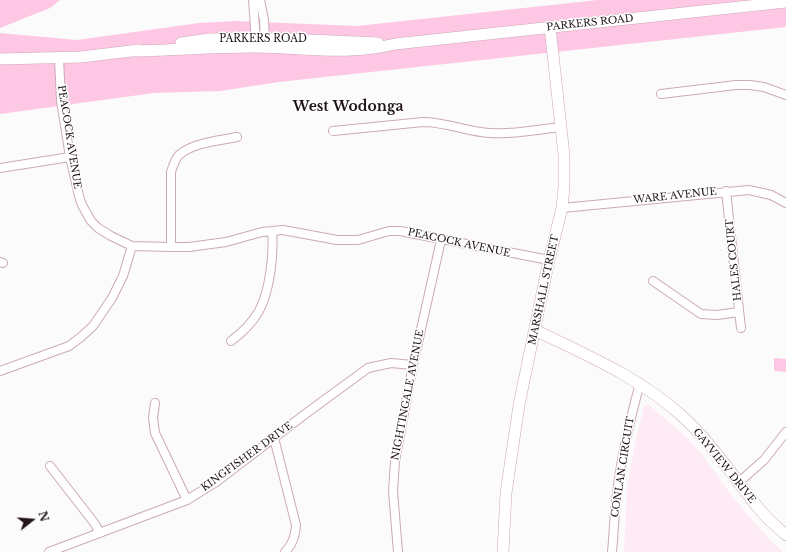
<!DOCTYPE html>
<html>
<head>
<meta charset="utf-8">
<style>
  body { margin:0 }
  #map { position:relative; width:786px; height:552px; overflow:hidden; background:#fbfbfb; font-family:"Libre Baskerville",serif }
  canvas { display:block }
  .north { position:absolute; left:12px; top:500px; width:40px; height:40px; -webkit-text-stroke:3px #fff; paint-order:stroke; rotate:73deg; font-size:11px; font-weight:700; line-height:16px; text-align:center; color:#21141b }
  .north::after { content:''; display:block; margin:auto; width:14px; height:18px; background:#21141b; clip-path:polygon(50% 0,100% 100%,50% 72%,0 100%) }
</style>
</head>
<body>
<div id="map">
<canvas width="786" height="552"></canvas>
<div class="north">N</div>
</div>
<script>
const context = document.querySelector('canvas').getContext('2d');
context.lineJoin = 'round';
function fillPath(path, color) {
  context.fillStyle = color;
  context.fill(path, 'evenodd');
}
function strokePath(path, color, width, dash) {
  context.strokeStyle = color;
  context.lineWidth = width;
  context.lineCap = dash ? 'butt' : 'round';
  context.setLineDash(dash || []);
  context.stroke(path);
}
function label(font, color, halo, rows, align = 'center') {
  context.font = font + ' "Libre Baskerville",serif';
  context.lineWidth = 3;
  context.setLineDash([]);
  context.textBaseline = 'middle';
  context.strokeStyle = halo;
  context.fillStyle = color;
  for (const [text, x, y, turn = 0] of rows) {
    context.save();
    context.translate(x, y);
    context.rotate((+turn || 0) * Math.PI / 180);
    context.textAlign = isNaN(turn) ? turn : align;
    if (halo) context.strokeText(text, 0, 0);
    context.fillText(text, 0, 0);
    context.restore();
  }
}
fillPath(new Path2D(`
  M648,404L684,435L701,453L731,495L769,539L783,552H624L627,487L634,448L644,407Z`), '#feebf5');
fillPath(new Path2D(`
  M0,0H60L50,8L0,28Z
  M598,0H786V27L279,82L220,91L154,93L0,114V33L77,40L199,23L235,21L357,26Z
  M774,358L786,359V372L774,371Z`), '#fec7e4');
const street = new Path2D(`
  M253,0L256,42
  M260,0L264,20L265,43
  M59,58L61,101L70,157L79,196L82,205L91,221L98,228L111,236L132,246L171,247H189L226,242L262,232L283,230L337,240H358L389,231H400L549,260
  M661,94L736,85H750L764,87L786,95
  M333,131L423,122C446,122 468,132 490,133C513,135 539,129 562,127
  M0,168L70,157
  M726,191L741,328
  M562,208L749,190L771,195L786,203
  M171,247V172C173,166 175,159 179,155C194,142 219,141 237,137
  M0,262L3,263
  M653,281L701,314L717,315L739,312
  M231,341C242,333 252,323 259,311C270,290 274,255 272,231
  M0,371L69,346L81,337L93,326L112,298L123,276L132,246
  M155,403L153,418L155,433L187,500
  M274,438L296,525C295,536 293,544 285,552
  M50,466L95,524L100,533
  M738,483L764,460L786,432
  M49,552L187,500L216,482L304,415L368,368L391,363L413,365
  M398,552L393,491L395,461L413,365L441,240
  M612,552C614,533 614,513 617,494C621,456 630,420 640,383`);
const secondary = new Path2D(`
  M181,43L209,39L265,38L378,43
  M133,51C173,50 214,47 255,47C303,47 347,56 395,44L786,2
  M0,59L81,57L139,50
  M535,330C586,355 639,377 682,416C712,443 734,478 760,510C767,519 777,527 786,535
  M503,552L506,493L519,405L549,260L562,208L564,187V155L550,27`);
strokePath(street, '#cca8ba', 10);
strokePath(secondary, '#cca8ba', 12);
strokePath(street, '#fff', 8);
strokePath(secondary, '#fff', 11);
label('10px', '#21141b', '#fff', [
  ["PARKERS ROAD",590,23,-6],
  ["PARKERS ROAD",263,39],
  ["PEACOCK AVENUE",69,137,81],
  ["WARE AVENUE",675,196,-6],
  ["PEACOCK AVENUE",459,243,12],
  ["HALES COURT",734,260,-96],
  ["MARSHALL STREET",544,290,-78],
  ["NIGHTINGALE AVENUE",408,395,-79],
  ["KINGFISHER DRIVE",247,457,-36],
  ["GAYVIEW DRIVE",724,466,51],
  ["CONLAN CIRCUIT",623,467,-81]
]);
label('bold 14px', '#21141b', '#fff', [
  ["West Wodonga",348,107]
]);
</script>
</body>
</html>
